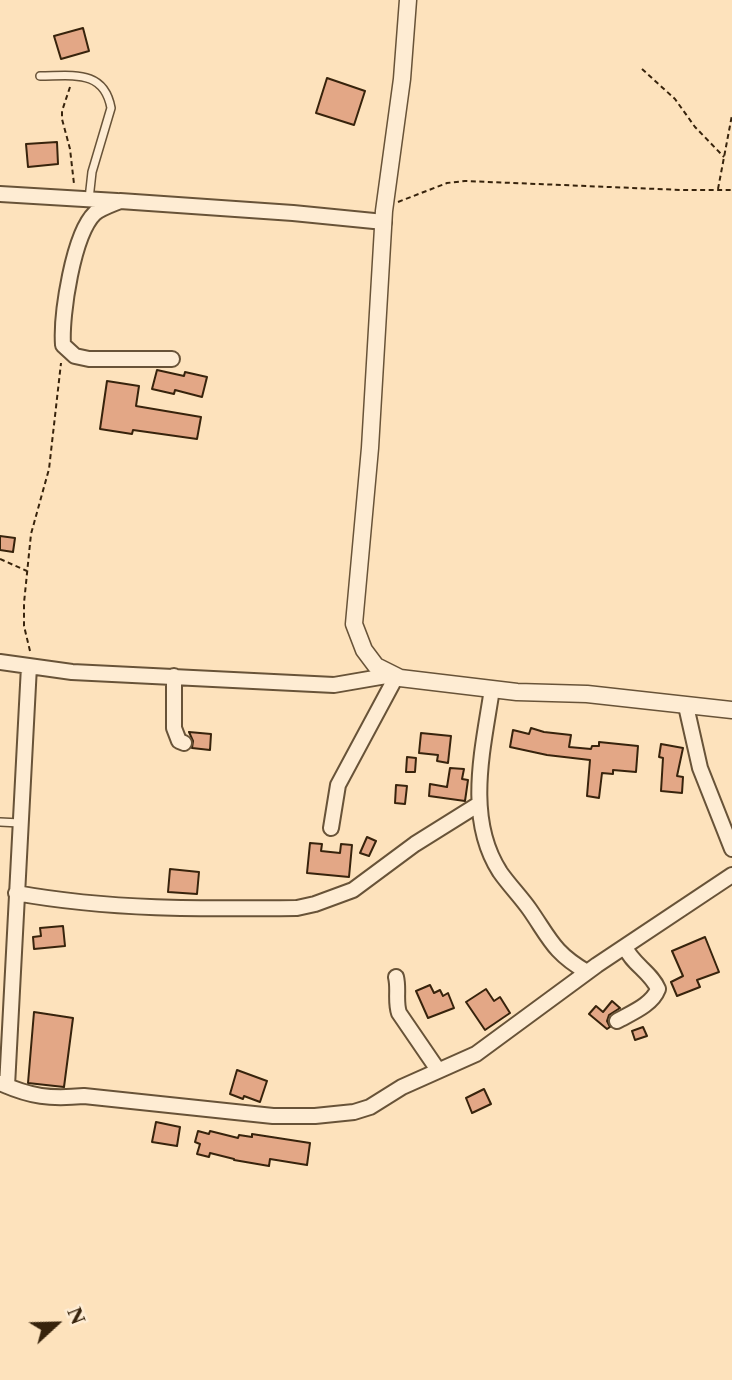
<!DOCTYPE html>
<html>
<head>
<meta charset="utf-8">
<style>
  body { margin:0 }
  #map { position:relative; width:732px; height:1380px; overflow:hidden; background:#fde2bc; font-family:"Libre Caslon Text",serif }
  canvas { display:block }
  .north { position:absolute; left:21px; top:1289px; width:70px; height:70px; -webkit-text-stroke:5px #feecd3; paint-order:stroke; rotate:68deg; font-size:19px; font-weight:700; line-height:28px; text-align:center; color:#37230c }
  .north::after { content:''; display:block; margin:auto; width:24px; height:32px; background:#37230c; clip-path:polygon(50% 0,100% 100%,50% 72%,0 100%) }
</style>
</head>
<body>
<div id="map">
<canvas width="732" height="1380"></canvas>
<div class="north">N</div>
</div>
<script>
const context = document.querySelector('canvas').getContext('2d');
context.lineJoin = 'round';
function fillPath(path, color) {
  context.fillStyle = color;
  context.fill(path, 'evenodd');
}
function strokePath(path, color, width, dash) {
  context.strokeStyle = color;
  context.lineWidth = width;
  context.lineCap = dash ? 'butt' : 'round';
  context.setLineDash(dash || []);
  context.stroke(path);
}
const building = new Path2D(`
  M83,28L89,51L61,59L54,36Z
  M327,78L365,91L354,125L316,113Z
  M57,142L58,164L28,167L26,144Z
  M157,370L184,376L185,372L207,377L202,397L175,390L174,394L152,389Z
  M107,381L139,386L136,406L201,417L197,439L133,430L132,434L100,429Z
  M0,536L15,538L13,552L0,550Z
  M531,728L544,732L571,735L569,747L591,749L592,746H599V742L638,746L636,772L613,770V774L602,773L599,798L587,796L590,760L547,755L510,747L513,730L529,734Z
  M189,732L211,734L210,750L192,748L193,741Z
  M421,733L451,736L448,763L437,761L438,755L419,753Z
  M661,744L683,748L677,776L683,777L682,793L661,791L663,758L659,757Z
  M407,757L416,758L415,772H406Z
  M450,768L464,769L462,779L468,780L465,801L429,796L430,784L447,787Z
  M396,785L407,786L405,804L395,803Z
  M367,837L376,841L369,856L360,853Z
  M310,843L322,844L321,851L340,853L341,844L352,845L349,877L307,873Z
  M170,869L199,872L197,894L168,892Z
  M63,926L65,946L34,949L33,937L41,936L40,928Z
  M705,937L719,972L697,980L700,987L677,996L671,982L683,976L672,951Z
  M430,985L434,993L440,990L443,996L448,993L454,1008L428,1018L416,991Z
  M486,989L494,1001L500,997L510,1013L485,1030L466,1002Z
  M612,1001L620,1008L609,1015L607,1021L610,1027L607,1029L589,1014L596,1006L603,1012Z
  M34,1012L73,1018L64,1087L28,1083Z
  M643,1027L647,1036L635,1040L632,1031Z
  M237,1070L267,1081L260,1102L244,1096L243,1099L230,1094Z
  M484,1089L491,1104L472,1113L466,1098Z
  M156,1122L180,1127L177,1146L152,1142Z
  M198,1131L209,1134L210,1131L238,1138L239,1135L252,1137V1134L310,1143L307,1165L270,1159L269,1166L234,1160V1159L210,1153L209,1157L197,1154L200,1144L195,1142Z`);
fillPath(building, '#e3a786');
strokePath(building, '#37230c', 2);
const service = new Path2D(`
  M40,76C72,76 104,69 111,108L92,172L89,199
  M0,822L20,823`);
const minor = new Path2D(`
  M0,194L117,201
  M172,359H89L75,356L63,345C61,315 73,234 95,213C101,208 113,204 120,201L293,213L384,222
  M0,662L72,672L334,685L392,675
  M174,676V728L179,741L184,743
  M492,689C483,749 465,818 500,872C509,885 521,897 530,910C550,939 554,953 587,972
  M686,706L700,768L732,849
  M331,828L338,785L396,677
  M16,893C110,910 202,909 297,908L315,904L353,890L415,844L479,804
  M396,977C399,989 395,1001 399,1013L438,1070
  M617,1021C631,1013 652,1005 658,989C651,972 632,964 625,947
  M0,1083C31,1097 50,1099 84,1096L273,1116H315L354,1112L370,1107L402,1087L476,1054L597,965L732,875
  M7,1086L29,666`);
const tertiary = new Path2D(`
  M408,0L402,79L384,211L370,448L354,624L364,650L376,666L400,678L517,692L587,694L732,710`);
strokePath(service, '#685338', 10);
strokePath(minor, '#685338', 18);
strokePath(tertiary, '#685338', 19);
strokePath(new Path2D(`
  M642,69L675,99L695,127L724,157
  M70,87L62,111V119L70,149L74,184
  M718,189L732,115
  M398,202L447,183L465,181L682,190H732
  M0,559L27,571
  M30,651L24,626V603L31,534L49,469L61,363`), '#37230c', 2, [5, 3.5]);
strokePath(service, '#feecd3', 7);
strokePath(minor, '#feecd3', 14);
strokePath(tertiary, '#feecd3', 16);
</script>
</body>
</html>
